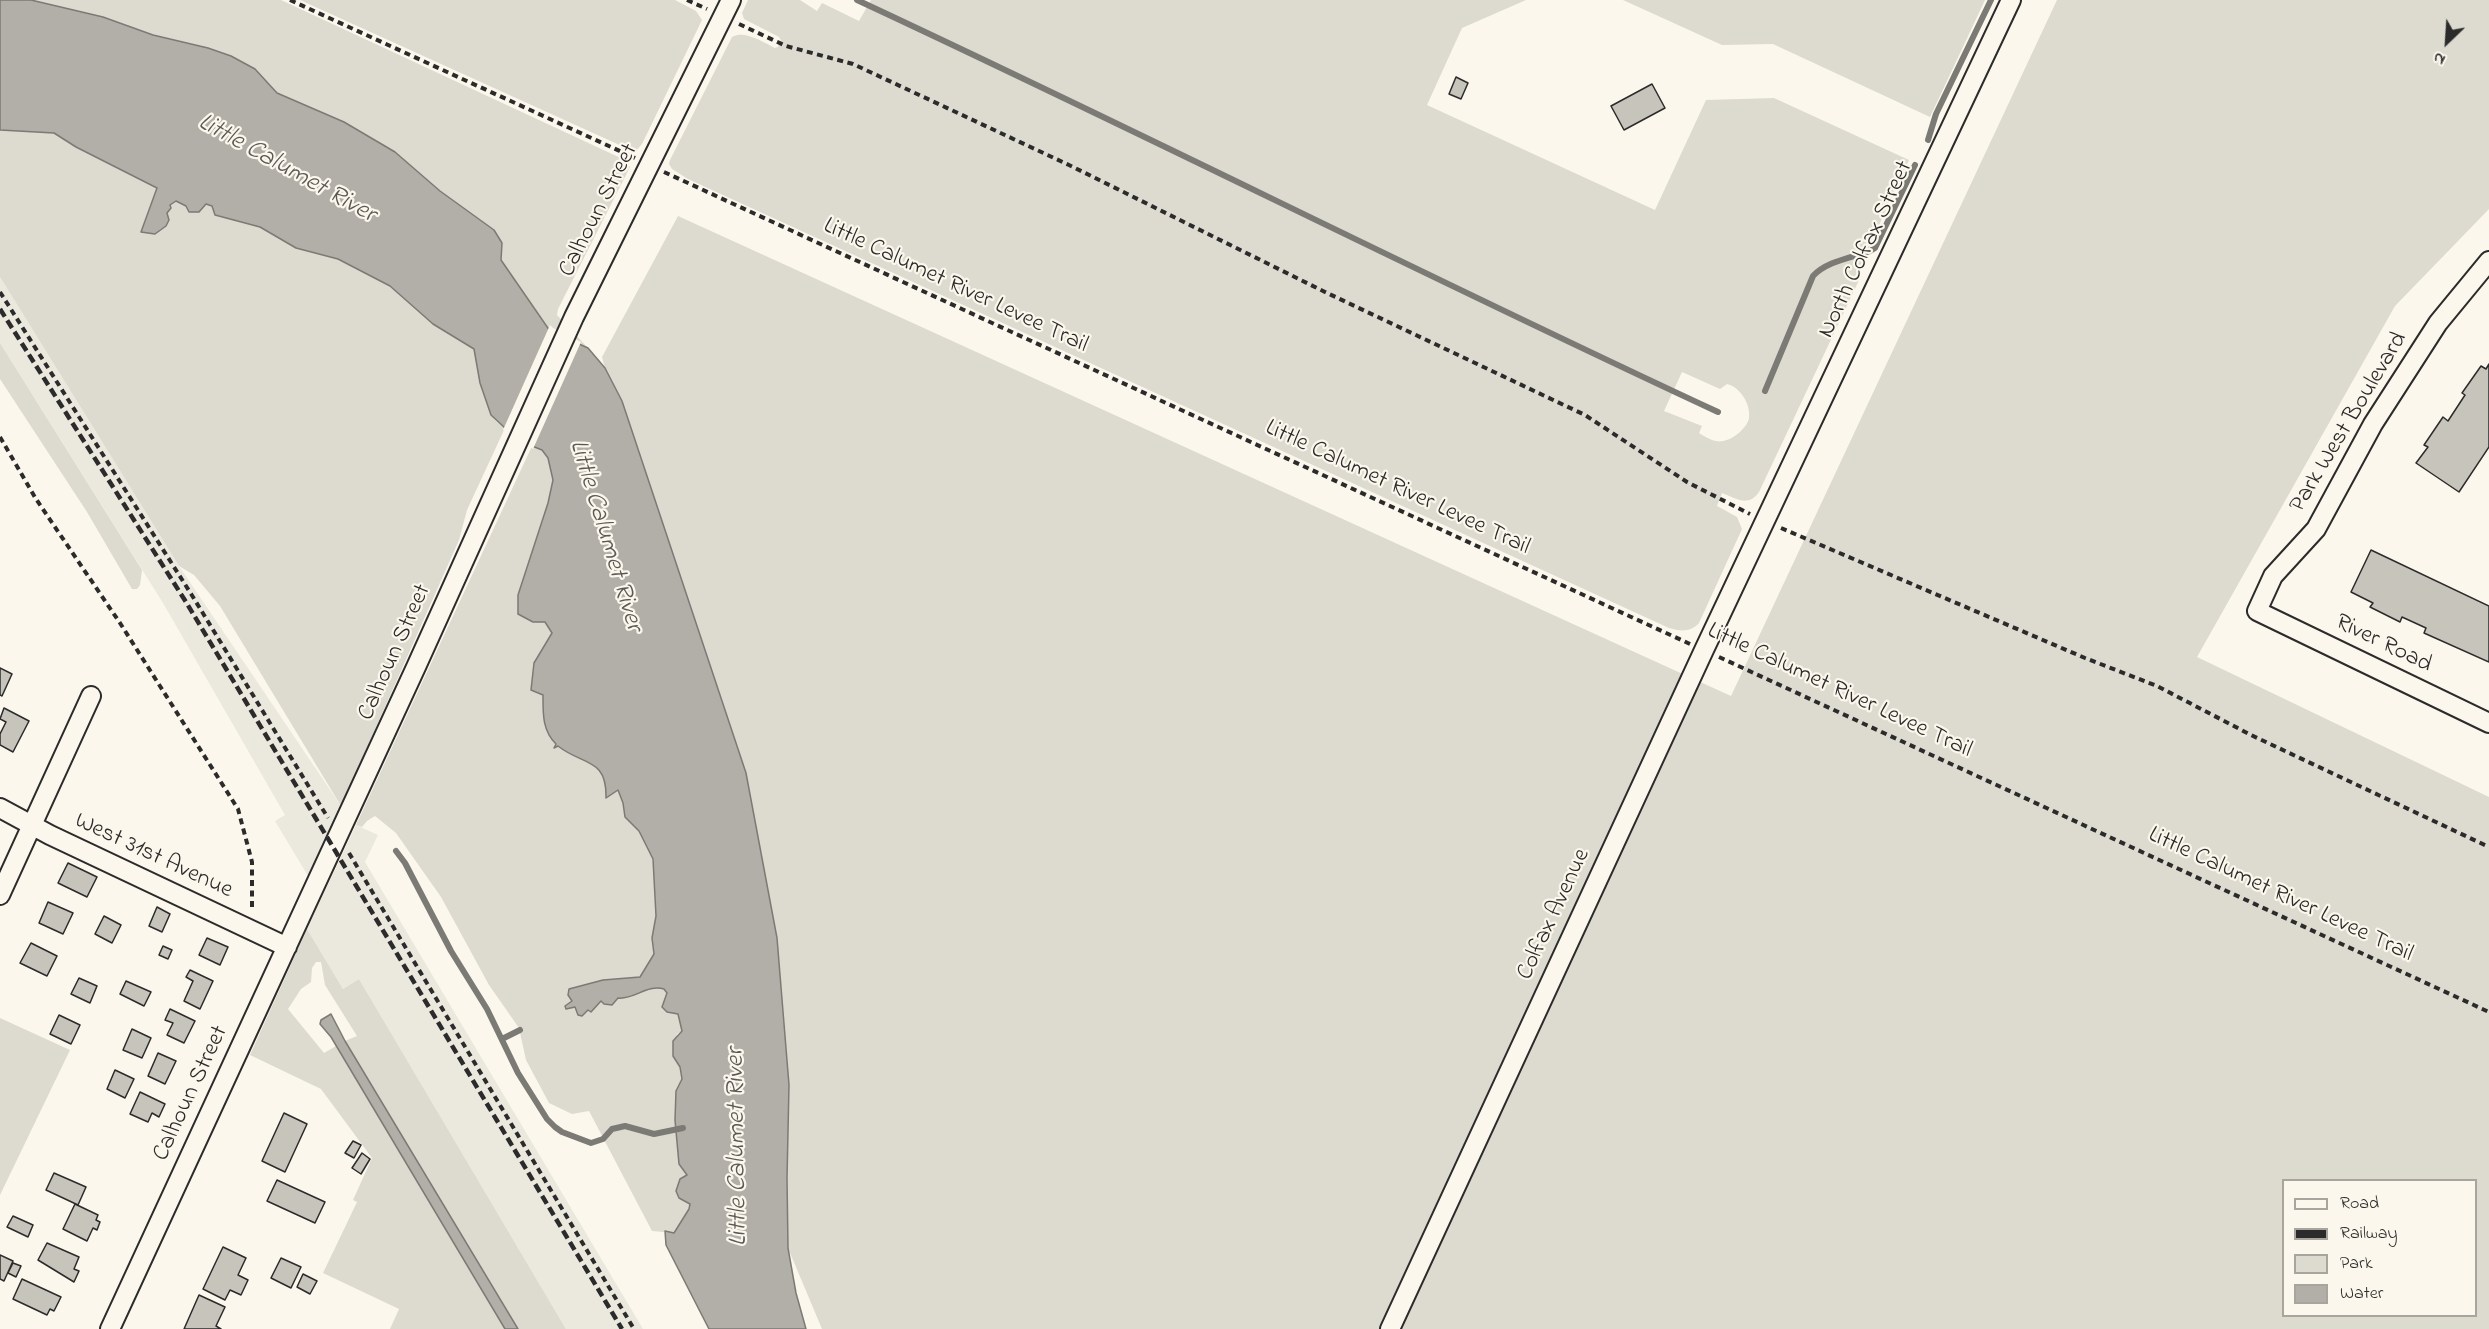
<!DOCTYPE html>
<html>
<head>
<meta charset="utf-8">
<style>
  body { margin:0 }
  #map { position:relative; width:2489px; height:1329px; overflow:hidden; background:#fbf7ec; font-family:"Indie Flower",sans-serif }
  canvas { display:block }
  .legend { position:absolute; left:2282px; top:1179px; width:195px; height:138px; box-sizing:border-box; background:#fbf7ec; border:2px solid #a8a59f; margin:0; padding:8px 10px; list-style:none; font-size:18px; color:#2b2b2b }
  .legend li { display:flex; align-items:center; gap:12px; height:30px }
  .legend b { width:30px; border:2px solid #a8a59f }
  .north { position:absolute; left:2417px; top:12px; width:60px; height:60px; -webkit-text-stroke:4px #fbf7ec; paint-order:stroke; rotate:205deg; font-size:16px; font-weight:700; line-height:24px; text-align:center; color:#2b2b2b }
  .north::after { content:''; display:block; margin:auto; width:21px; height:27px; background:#2b2b2b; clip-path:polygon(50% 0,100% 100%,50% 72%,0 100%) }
</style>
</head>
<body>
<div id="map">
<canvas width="2489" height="1329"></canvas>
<ul class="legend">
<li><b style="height:8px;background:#fbf7ec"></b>Road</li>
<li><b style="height:8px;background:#2b2b2b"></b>Railway</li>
<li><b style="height:16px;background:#dddad0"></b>Park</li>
<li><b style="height:16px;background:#b1afa7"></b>Water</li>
</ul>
<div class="north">N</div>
</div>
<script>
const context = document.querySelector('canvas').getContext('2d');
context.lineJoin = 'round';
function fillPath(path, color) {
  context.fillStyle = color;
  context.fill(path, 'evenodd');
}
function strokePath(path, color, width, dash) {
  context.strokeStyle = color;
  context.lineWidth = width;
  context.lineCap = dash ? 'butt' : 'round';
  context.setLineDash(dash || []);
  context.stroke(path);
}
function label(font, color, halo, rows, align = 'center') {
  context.font = font + ' "Indie Flower",sans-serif';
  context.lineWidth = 4.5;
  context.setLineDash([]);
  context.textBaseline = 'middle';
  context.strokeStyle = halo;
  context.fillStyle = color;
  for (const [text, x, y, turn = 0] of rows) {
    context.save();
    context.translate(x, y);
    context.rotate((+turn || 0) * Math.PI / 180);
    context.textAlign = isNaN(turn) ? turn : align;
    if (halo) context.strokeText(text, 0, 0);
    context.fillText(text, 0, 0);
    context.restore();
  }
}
fillPath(new Path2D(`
  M0,277L179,566L341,806L308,876L275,821L285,815L163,603L0,343Z
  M356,825L378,835L365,862L643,1329H566L359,979L343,989L307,929Z`), '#ebe8de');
fillPath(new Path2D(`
  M31,0H281L625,160L630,167L558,309L557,315L588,348L551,331L501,260L502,243L494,230L440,191L395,152L344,122L277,93L255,69L231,56L208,48L153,35L102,17Z
  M300,0H675L696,11L702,20L642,144L635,152Z
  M748,0H800L817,11L822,3L859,21L871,0H1526L1462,28L1427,105L1655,210L1706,100L1774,98L1909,160L1857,273L1861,276L1759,492C1748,508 1736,498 1722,493L1717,506L1737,517L1742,529L1699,623C1690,633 1680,631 1669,628L688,179L672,169L669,164L670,160L732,37C745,30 762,42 775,48L778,47L781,40L779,37L744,19L742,13ZM1682,372L1720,389L1727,384C1740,387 1751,404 1749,418C1747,429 1729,444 1716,441C1710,440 1704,436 1699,433L1702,426L1664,411Z
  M1623,0H1985L1930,117L1773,44L1722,45Z
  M2057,0H2489V209L2395,306L2197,657L2489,797V1329H822L788,1248L737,866L602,357L678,216L1731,696ZM2284,1180H2476V1316H2284Z
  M0,130L54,133L76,147L157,188L141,232L167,213L170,204L176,201L199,212L206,204L212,206L215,215L260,227L296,248L338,259L390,286L433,324L474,349L480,383L495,420L505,428L467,510L459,540L341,806L220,606L194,575L179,566L0,277Z
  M0,343L142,570L140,585L137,589H132L87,512L0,379Z
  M532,446L542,449L548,458L553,480L548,503L560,627L557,746L593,738L653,846L682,1031L677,1034L673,1056L680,1067L682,1079L676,1091L675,1120L679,1164L688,1176L690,1204L689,1209L674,1233L652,1231L589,1111L572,1114L549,1103L526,1060L519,1028L489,985L441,897L396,833L375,816L367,821L362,827L356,825Z
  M307,929L343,989L359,979L566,1329H518L345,1041L357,1036L325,985L321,962H316L312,968L311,982L301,989L288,1009L324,1053L336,1046L505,1329H390L399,1309L323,1273L357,1202L353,1200L372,1158L321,1089L250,1055Z
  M0,1018L70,1050L0,1195Z`), '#dddad0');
const water = new Path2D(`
  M0,0H31L103,17L153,35L208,48L231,56L255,69L277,93L344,122L395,152L440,191L494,230L502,243L501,260L550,331L588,348L605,368L622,401L746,773L777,938L789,1085L787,1178L788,1248L796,1293L806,1329H709L666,1245L665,1231L674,1233L689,1209L690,1204L679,1198L676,1191L680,1179L687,1175L679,1164L675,1120L676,1091L682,1079L680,1067L673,1056V1041L682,1031L678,1014L667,1012L662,1007L667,993L664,989C647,984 634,1000 618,998L612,1005L604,1004L601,1001L591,1012L588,1010L582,1016L578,1015L575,1007L566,1009L565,1006L572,1001L568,995L569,989L603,980L640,977L654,954L652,938L656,916L653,859L639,831L625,817L623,803L618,790L606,798C607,757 583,766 558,746L554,748L556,744C542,730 543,713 543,695L531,690L534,663L552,633L545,622H533L518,614V595L548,503L553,480L548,458L542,450L532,446L505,428L491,415L480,383L474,349L433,324L390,286L338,259L296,248L260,227L215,215L212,206L206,204L199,212H189L186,206L176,201L170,205L171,208L167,213L169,220L166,226L155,234L141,232L157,188L76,147L54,133L0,130Z
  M331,1014L345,1041L518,1329H505L331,1037L320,1024L321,1020Z`);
fillPath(water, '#b1afa7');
strokePath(water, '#7b7a75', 1.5);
fillPath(new Path2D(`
  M550,325L553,328L581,342L533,449L503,430Z`), '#fbf7ec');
strokePath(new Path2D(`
  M857,0C1145,134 1429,278 1718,412
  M1928,140L1936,114L1991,0
  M1765,391L1813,276C1827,261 1851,258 1870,251L1875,248L1915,165
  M396,851L405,863L451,951L487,1009L518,1073L547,1119L555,1127L562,1132L591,1143L603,1139L612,1129L625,1126L654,1134L683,1128
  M502,1039L520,1030`), '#7b7a75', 6);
const building = new Path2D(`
  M1456,77L1468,83L1461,99L1449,94Z
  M1652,84L1665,108L1624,130L1611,106Z
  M2489,364V447L2459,492L2416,463L2428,447L2424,445L2443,417L2448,421L2465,395L2462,393L2481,366L2486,369Z
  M2371,550L2489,606V662L2424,633L2426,628L2402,617L2400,622L2370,607L2373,603L2351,592Z
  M0,668L12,674L2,696L0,695Z
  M4,708L29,721L13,752L0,745V734L6,722L0,719Z
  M68,863L97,877L87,897L58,883Z
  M48,902L73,913L63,934L39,923Z
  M157,907L170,914L162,932L149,926Z
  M104,916L121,925L112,943L95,934Z
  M207,938L228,947L220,965L199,955Z
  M31,943L57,956L47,976L20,963Z
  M163,946L172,950L168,959L159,955Z
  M190,970L213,981L200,1009L184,1001L193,981L186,977Z
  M79,978L97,986L90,1003L71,994Z
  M126,981L151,992L144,1006L120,994Z
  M170,1009L195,1021L184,1043L167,1035L173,1023L165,1020Z
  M59,1015L80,1025L71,1044L50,1034Z
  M132,1029L151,1038L142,1058L123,1050Z
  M158,1053L176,1061L165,1084L148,1076Z
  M115,1070L134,1079L125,1098L107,1089Z
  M140,1092L165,1104L159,1117L152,1113L148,1122L130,1114Z
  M284,1113L307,1124L285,1172L262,1161Z
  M353,1141L361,1145L354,1158L345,1153Z
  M362,1153L370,1159L361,1174L352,1168Z
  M54,1173L86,1187L78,1205L46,1190Z
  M277,1180L325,1202L315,1223L267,1201Z
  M75,1204L98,1215L96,1220L100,1222L97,1230L93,1228L87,1241L63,1229Z
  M13,1216L33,1225L28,1237L7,1227Z
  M47,1243L79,1257L74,1269L79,1271L74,1282L38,1260Z
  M223,1247L246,1258L238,1275L248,1280L241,1295L230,1290L225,1300L203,1289Z
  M0,1255L13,1261L4,1281L0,1279Z
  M281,1258L301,1267L291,1288L271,1278Z
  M13,1263L21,1266L16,1277L8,1273Z
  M303,1274L317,1281L310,1294L297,1287Z
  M22,1279L61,1297L54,1311L50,1309L47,1315L13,1299Z
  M199,1295L225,1307L216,1326L221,1329H184Z`);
fillPath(building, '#c7c4bc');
strokePath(building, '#2b2b2b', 1.5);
const minor = new Path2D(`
  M2489,261L2438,323L2373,424L2316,529L2273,576L2257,611L2489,723
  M0,808L50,835L287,947
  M0,895L91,696
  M110,1329L416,667L574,317L731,0
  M1390,1329L1704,650L2011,0`);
strokePath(minor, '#2b2b2b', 22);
strokePath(new Path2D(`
  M290,0L635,158
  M687,0L707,9
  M739,24L786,46L853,64L1069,165L1325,292L1585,415L1687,482L1750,514
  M664,172L1690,644
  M0,292L193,597L328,818
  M0,437L36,499L120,623L238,809L252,862V911
  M1781,528L2085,658L2157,686L2251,735L2489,847
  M1719,657L2489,1012
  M349,853L634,1329`), '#2b2b2b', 4, [6, 4.5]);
strokePath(minor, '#fbf7ec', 18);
strokePath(new Path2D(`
  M0,309L186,602L622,1329`), '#2b2b2b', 4.5, [9, 4.5]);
label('24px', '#2b2b2b', '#fbf7ec', [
  ["Calhoun Street",600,211,-63],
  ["North Colfax Street",1867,250,-65],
  ["Little Calumet River Levee Trail",955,287,25],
  ["Park West Boulevard",2350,423,-59],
  ["Little Calumet River Levee Trail",1397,489,25],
  ["River Road",2383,645,26],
  ["Calhoun Street",396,653,-66],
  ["Little Calumet River Levee Trail",1839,692,25],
  ["West 31st Avenue",153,857,25],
  ["Little Calumet River Levee Trail",2280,896,25],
  ["Colfax Avenue",1555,915,-65],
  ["Calhoun Street",192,1094,-65]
]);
label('italic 26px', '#5a5956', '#fbf7ec', [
  ["Little Calumet River",286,170,29],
  ["Little Calumet River",604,536,73],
  ["Little Calumet River",739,1147,-91]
]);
</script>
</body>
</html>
